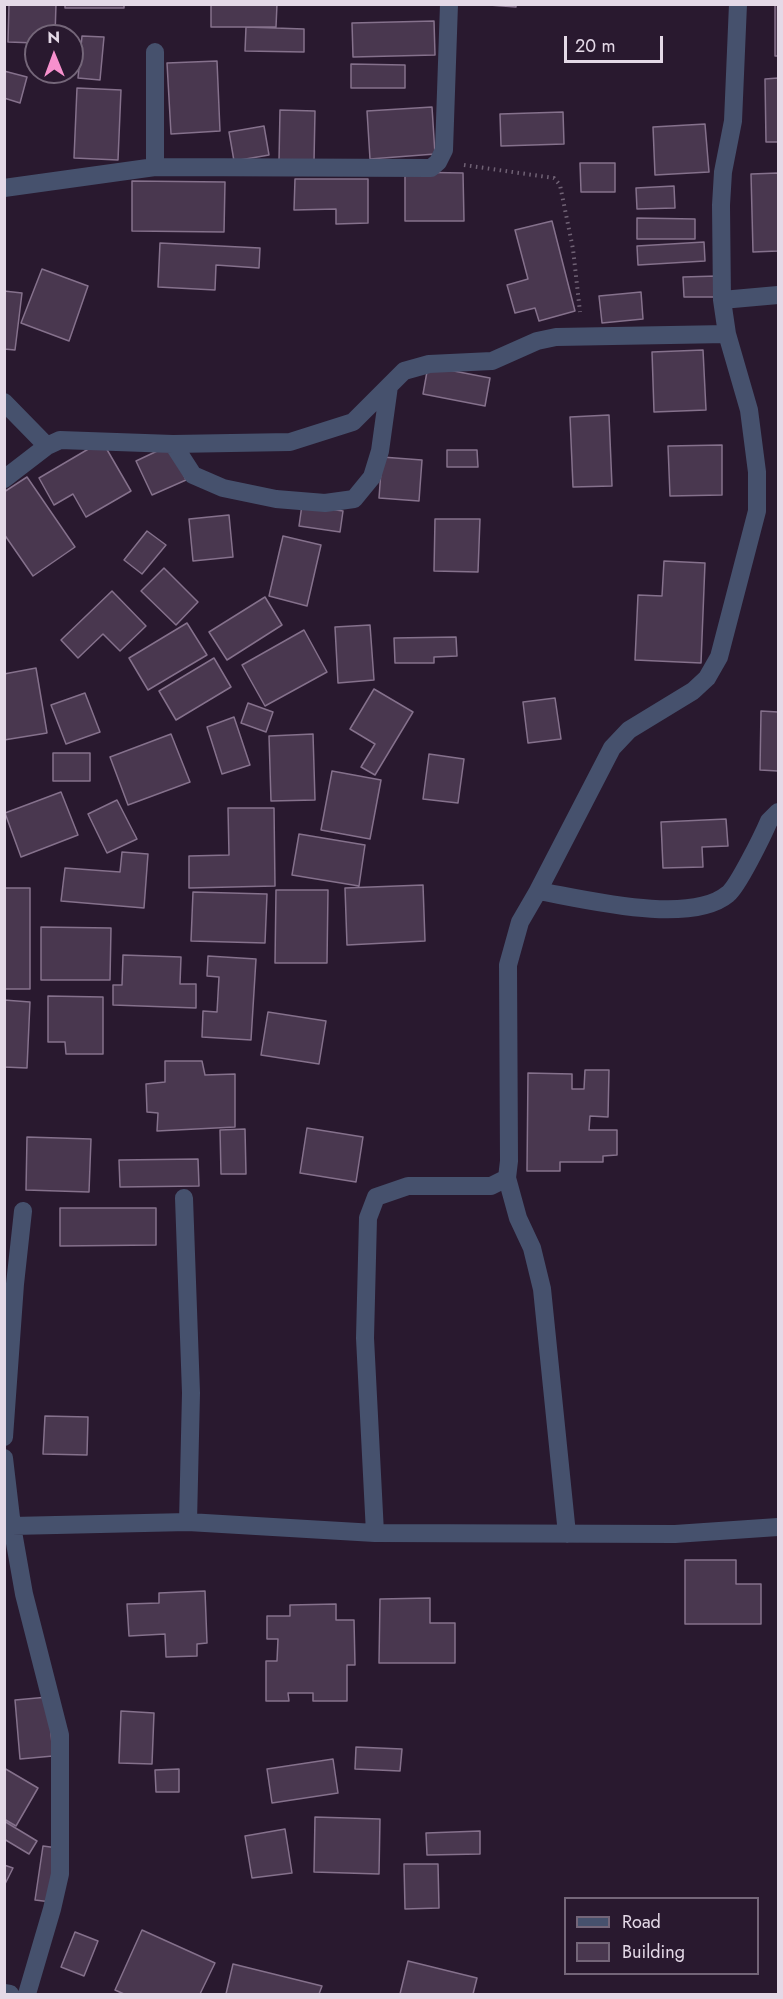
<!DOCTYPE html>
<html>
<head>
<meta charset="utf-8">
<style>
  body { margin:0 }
  #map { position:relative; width:783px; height:1999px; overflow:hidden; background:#29192f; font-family:Jost,sans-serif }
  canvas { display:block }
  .frame { position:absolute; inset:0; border:6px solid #e4d9e7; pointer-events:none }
  .legend { position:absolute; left:564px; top:1897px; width:195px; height:78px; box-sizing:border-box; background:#29192f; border:2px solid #746679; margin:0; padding:8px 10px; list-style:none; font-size:18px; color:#e4d9e7 }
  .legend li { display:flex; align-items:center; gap:12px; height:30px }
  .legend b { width:30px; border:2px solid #746679 }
  .north { position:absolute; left:24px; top:24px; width:60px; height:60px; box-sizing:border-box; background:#29192f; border:2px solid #746679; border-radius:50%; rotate:359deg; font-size:16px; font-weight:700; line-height:24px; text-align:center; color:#e4d9e7 }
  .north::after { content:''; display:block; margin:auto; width:21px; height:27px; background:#f790cd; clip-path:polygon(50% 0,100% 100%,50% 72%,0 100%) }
  .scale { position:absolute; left:564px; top:36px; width:99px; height:27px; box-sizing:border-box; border:3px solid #e4d9e7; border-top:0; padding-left:8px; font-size:18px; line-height:21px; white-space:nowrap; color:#e4d9e7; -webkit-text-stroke:4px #29192f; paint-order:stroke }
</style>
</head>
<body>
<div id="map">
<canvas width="783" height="1999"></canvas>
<div class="frame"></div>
<ul class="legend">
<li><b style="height:8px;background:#46516d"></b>Road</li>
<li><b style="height:16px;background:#49374f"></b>Building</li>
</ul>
<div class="north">N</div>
<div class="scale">20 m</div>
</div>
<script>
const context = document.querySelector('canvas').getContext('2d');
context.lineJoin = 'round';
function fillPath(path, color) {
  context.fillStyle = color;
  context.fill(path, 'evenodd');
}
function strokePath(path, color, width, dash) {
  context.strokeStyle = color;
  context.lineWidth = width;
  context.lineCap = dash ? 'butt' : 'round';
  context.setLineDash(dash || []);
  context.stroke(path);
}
const building = new Path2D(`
  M9,4H56L55,36H36V43L8,42Z
  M65,4H124V8H65Z
  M211,4H277L276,27H211Z
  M476,4H516V7Z
  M775,4H778V56H775Z
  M434,21L435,55L353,57L352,23Z
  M246,27L304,29V52L245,51Z
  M82,36L104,37L100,80L78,78Z
  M217,61L220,131L171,134L167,63Z
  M351,64L405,65V88H351Z
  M4,71L27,77L20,103L4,98Z
  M778,78V142H766L765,79Z
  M77,88L121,90L118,160L74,158Z
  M432,107L435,154L370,159L367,111Z
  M280,110L315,111L314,162L279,161Z
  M563,112L564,144L501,146L500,114Z
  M705,124L709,172L655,175L653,127Z
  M264,126L269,155L234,161L229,132Z
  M580,163H615V192H581Z
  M405,172L463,173L464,221H405Z
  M778,173V251L753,252L751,174Z
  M295,179H368V223L336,224V209L294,210Z
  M132,181L225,182L224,232L132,231Z
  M674,186L675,208L637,209L636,188Z
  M637,218L695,219V239H637Z
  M552,221L575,311L539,321L535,308L515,313L507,285L528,279L515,230Z
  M704,242L705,261L638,265L637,246Z
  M160,243L260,248L259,268L216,265L215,290L158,287Z
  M42,269L88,286L69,341L21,323Z
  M717,276L718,297H684L683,277Z
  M4,291L22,293L15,350L4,349Z
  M641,292L643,319L602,323L599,296Z
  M703,350L706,410L654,412L652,352Z
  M428,366L490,378L485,406L423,394Z
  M609,415L612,486L573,487L570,417Z
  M102,441L131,491L86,517L73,494L54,505L39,478Z
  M170,445L186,480L152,495L136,461Z
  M722,445V495L670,496L668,446Z
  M447,450H477L478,467H447Z
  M382,457L422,460L419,501L379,498Z
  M27,477L75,547L33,576L4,534V492Z
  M302,505L343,511L340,532L299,526Z
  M229,515L233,557L193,561L189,519Z
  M435,519H480L478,572L434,571Z
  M147,531L166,545L142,574L124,560Z
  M283,536L321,545L307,606L269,596Z
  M664,561L705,563L701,663L635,660L638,595L662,596Z
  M164,568L198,602L176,625L141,591Z
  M112,591L146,626L120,651L103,634L78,658L61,640Z
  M265,597L282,625L227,660L209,632Z
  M187,623L207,655L148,690L129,658Z
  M370,625L374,680L338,683L335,627Z
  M304,630L327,672L265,706L242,665Z
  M456,637L457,656L434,657V663H395L394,638Z
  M214,658L231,687L176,720L159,691Z
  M36,668L47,733L4,740V674Z
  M374,689L413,712L375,775L361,767L375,744L350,729Z
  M85,693L100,732L66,744L51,705Z
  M555,698L561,739L528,743L523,702Z
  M248,703L273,712L266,732L241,723Z
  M761,711L778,712V771L760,770Z
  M234,717L250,765L222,774L207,727Z
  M171,734L190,782L128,805L110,757Z
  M313,734L315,800L271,801L269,736Z
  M53,753H90V781H53Z
  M429,754L464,759L458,803L423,799Z
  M332,771L381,780L370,839L321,830Z
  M61,792L78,835L21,857L5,813Z
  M117,800L137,839L107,853L88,814Z
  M228,808H274L275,886L189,888V856L229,855Z
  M726,819L728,846L702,847L703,867L663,868L661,822Z
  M299,834L365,845L359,886L292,875Z
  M122,852L148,854L144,908L61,901L65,868L120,872Z
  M423,885L425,941L347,945L345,888Z
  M4,888H30V989H4Z
  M276,890H328L327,963H275Z
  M193,892L267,894L265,943L191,941Z
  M41,927L111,928L110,980H41Z
  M123,955L181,957L180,984H196V1008L113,1005V985H122Z
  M208,956L256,959L251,1040L202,1037L203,1011L217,1012L219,977L207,976Z
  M48,996L103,997V1054H66L65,1042H48Z
  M4,1000L30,1002L27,1068L4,1067Z
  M268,1012L326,1021L319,1064L261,1055Z
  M165,1061H202L205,1075L235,1074V1127L157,1131L158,1113L147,1112L146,1084L165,1082Z
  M585,1070H609L608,1117L590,1116L589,1130H617V1155L603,1156V1162H560V1171H527L528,1073L572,1074V1089H584Z
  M307,1128L363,1137L356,1182L300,1173Z
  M245,1129L246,1174H221L220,1130Z
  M27,1137L91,1139L89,1192L26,1190Z
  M198,1159L199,1186L120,1187L119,1160Z
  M60,1208H156V1245L60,1246Z
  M45,1416L88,1417L87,1455L43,1454Z
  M685,1560H736V1584H761V1624H685Z
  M205,1591L207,1643L197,1644V1656L166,1657L165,1634L129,1636L127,1604L159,1603V1593Z
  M430,1598V1623H455V1663H379L380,1599Z
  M336,1604V1620H354L355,1665H347V1701H313V1693H288L289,1701H266V1661H277L278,1639H267V1616H290V1605Z
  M48,1697L53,1756L20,1759L15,1700Z
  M121,1711L154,1713L152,1764L119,1763Z
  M356,1747L402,1749L400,1771L355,1769Z
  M333,1759L338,1793L272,1803L267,1769Z
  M4,1768L38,1788L16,1826L4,1819Z
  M179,1769V1792H156L155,1770Z
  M315,1817L380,1819L379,1874L314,1872Z
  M4,1821L37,1841L29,1854L4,1839Z
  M285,1829L292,1873L252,1878L245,1836Z
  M480,1831V1854L427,1855L426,1833Z
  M43,1846L58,1848L51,1902L35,1900Z
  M404,1864H438L439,1908L405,1909Z
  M4,1865L13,1868L4,1886Z
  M142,1930L215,1963L200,1994H124L115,1990Z
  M75,1932L98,1941L84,1976L61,1967Z
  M408,1961L477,1978L473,1994H400Z
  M233,1964L322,1986L319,1994H226Z`);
fillPath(building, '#49374f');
strokePath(building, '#85718c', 1.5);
strokePath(new Path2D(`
  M464,165L554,178L560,185L573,249L580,312`), '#706275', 4, [1.5, 4.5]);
strokePath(new Path2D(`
  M155,167V52
  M4,188L155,167L431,168L438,162L444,150L449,4
  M722,300L778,295
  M4,402L47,446
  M173,444L193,475L223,488L276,499L325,503L354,499L372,477L380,451L389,386
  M4,479L47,446L60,440L173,444L290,442L353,422L404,371L429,364L492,361L537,341L556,337L727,334
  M538,891L612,748L629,730L693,691L707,678L719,657L757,511V472L749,410L727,334L722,300L721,205L723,172L733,121L738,4
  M507,1178L518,1218L532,1248L542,1289L567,1534
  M184,1198L191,1393L188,1522
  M4,1437L15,1284L23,1211
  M4,1458L12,1526L24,1594L60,1735V1874L52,1909L27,1994
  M12,1526L188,1522L375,1533L675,1534L778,1527
  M375,1533L365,1338L368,1218L376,1197L408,1186H491L507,1178L509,1161L508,965L520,922L538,891C584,899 690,926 728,894C738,886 763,835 769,821L778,812
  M4,1993L10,1994`), '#46516d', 18);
</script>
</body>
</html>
